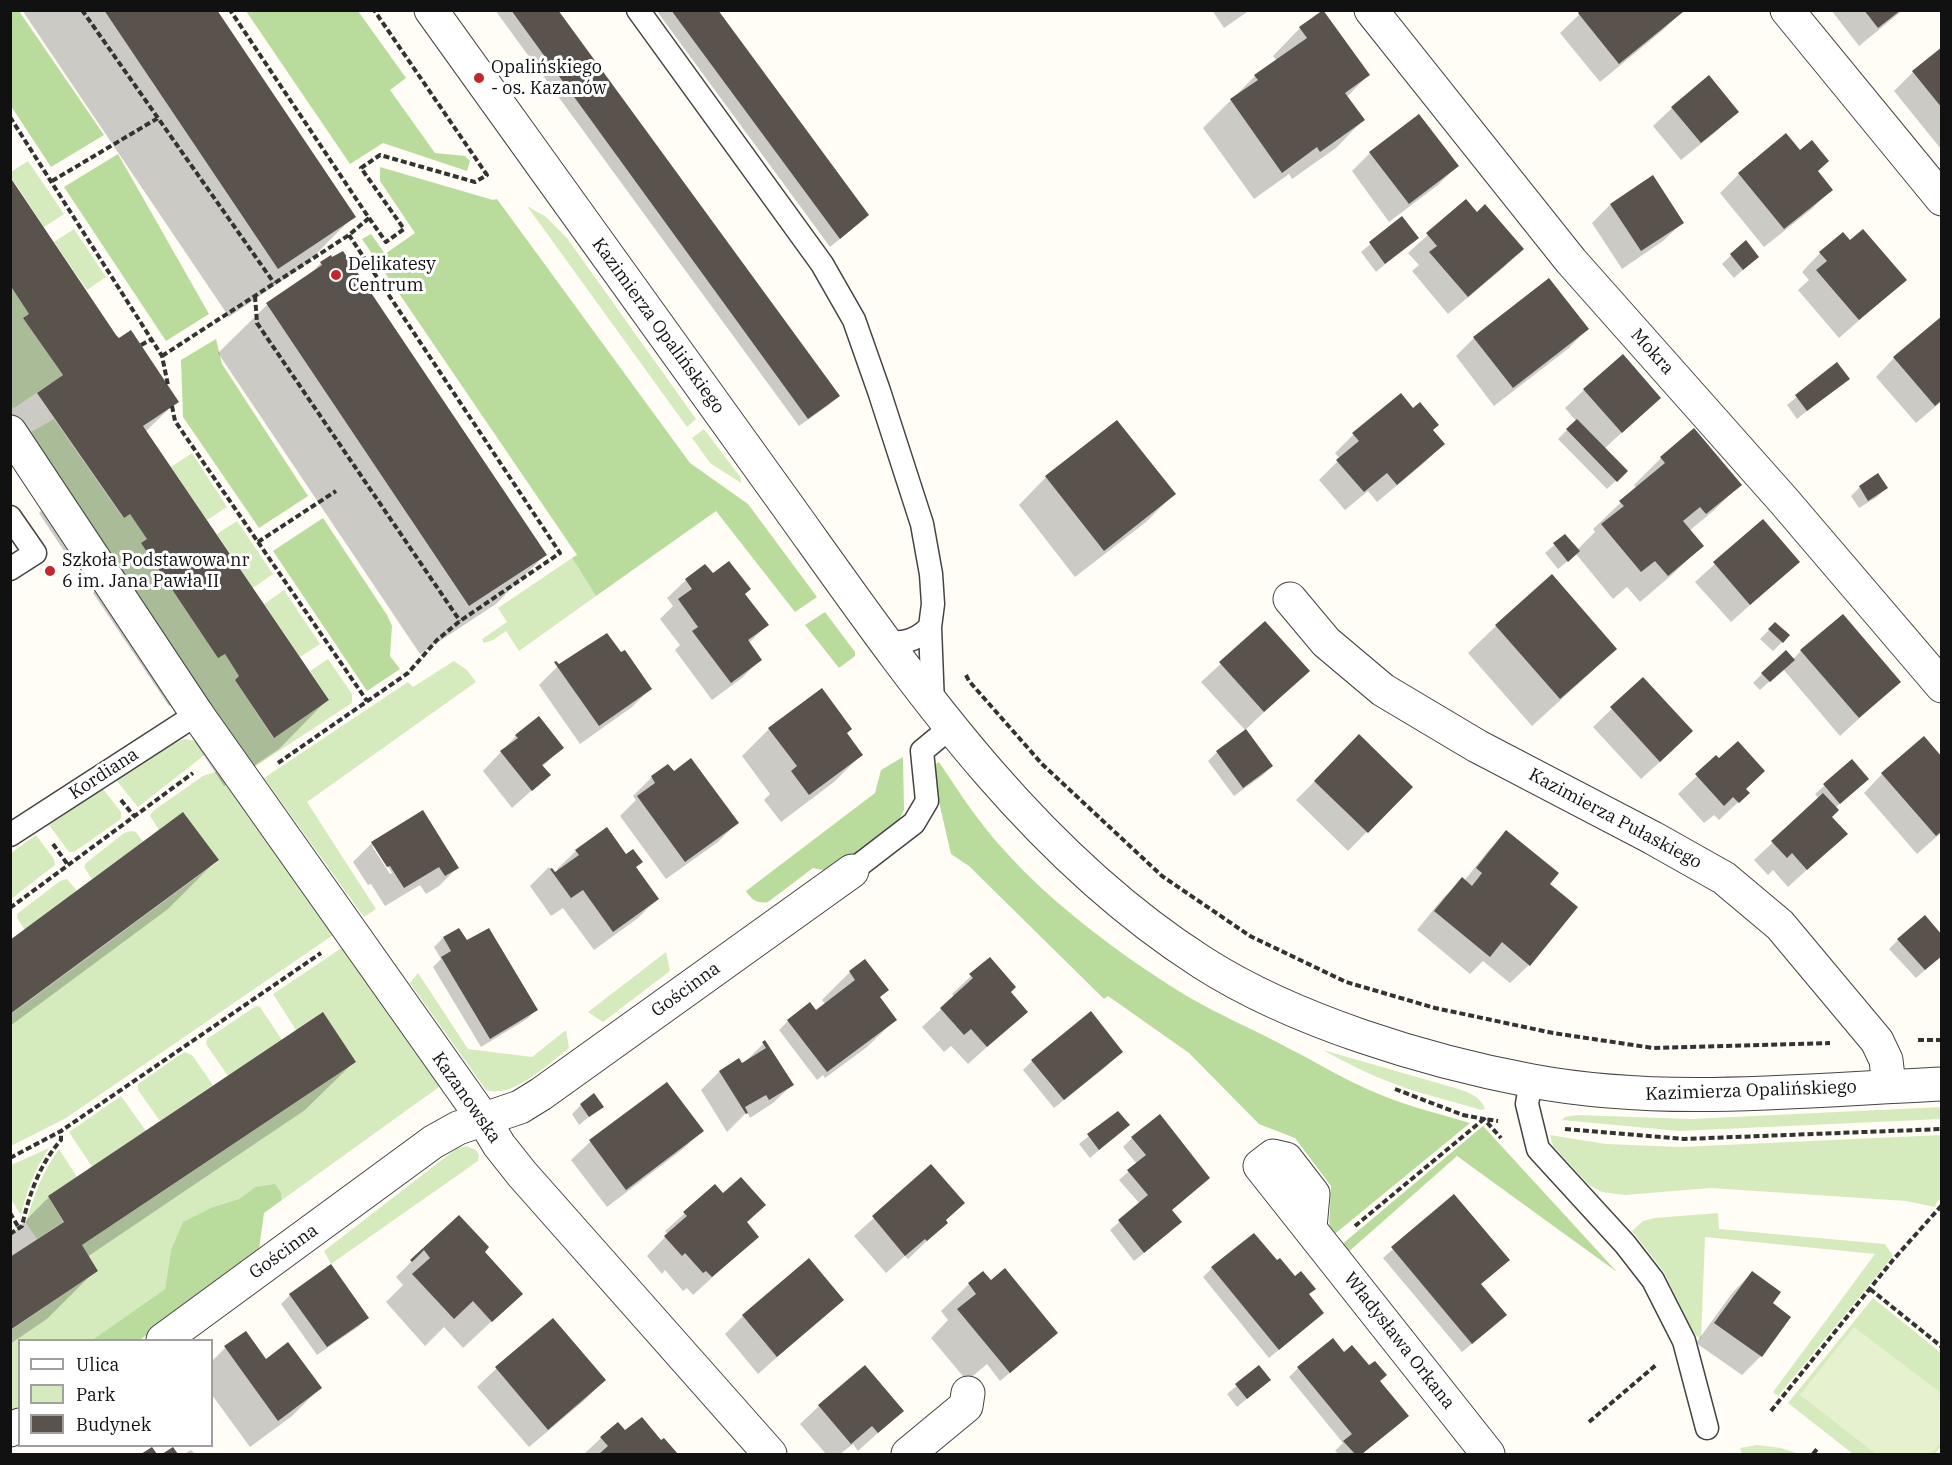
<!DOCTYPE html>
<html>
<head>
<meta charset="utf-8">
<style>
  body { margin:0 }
  #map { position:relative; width:1952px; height:1465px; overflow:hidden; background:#fffdf5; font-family:"IBM Plex Serif",serif }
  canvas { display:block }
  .frame { position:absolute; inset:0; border:12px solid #111; pointer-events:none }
  .legend { position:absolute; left:18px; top:1339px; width:195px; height:108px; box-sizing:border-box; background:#fff; border:2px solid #a0a0a0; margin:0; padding:8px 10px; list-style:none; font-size:18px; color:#111 }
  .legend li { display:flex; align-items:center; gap:12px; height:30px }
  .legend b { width:30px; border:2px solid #a0a0a0 }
</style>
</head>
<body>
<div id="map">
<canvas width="1952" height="1465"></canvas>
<div class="frame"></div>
<ul class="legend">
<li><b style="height:8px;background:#fff"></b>Ulica</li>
<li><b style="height:16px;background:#d5ebbd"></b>Park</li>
<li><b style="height:16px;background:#5a524d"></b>Budynek</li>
</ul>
</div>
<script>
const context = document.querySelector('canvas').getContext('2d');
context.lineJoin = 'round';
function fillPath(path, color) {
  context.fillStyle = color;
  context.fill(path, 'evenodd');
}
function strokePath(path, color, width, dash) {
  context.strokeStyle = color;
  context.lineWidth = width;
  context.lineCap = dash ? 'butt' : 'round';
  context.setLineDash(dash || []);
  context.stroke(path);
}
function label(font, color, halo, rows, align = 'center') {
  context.font = font + ' "IBM Plex Serif",serif';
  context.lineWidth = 6;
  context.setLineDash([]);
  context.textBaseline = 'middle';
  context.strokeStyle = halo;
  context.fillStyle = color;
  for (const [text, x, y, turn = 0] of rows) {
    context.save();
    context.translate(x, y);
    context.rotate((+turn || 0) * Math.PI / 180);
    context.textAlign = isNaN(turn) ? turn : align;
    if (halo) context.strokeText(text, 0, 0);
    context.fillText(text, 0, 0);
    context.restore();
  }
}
fillPath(new Path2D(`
  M28,161L64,214L44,227L11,177V172Z
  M527,206L546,217L567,238L696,419L687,427Z
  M74,229L106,277L87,290L54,242Z
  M12,288L29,314L23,318L63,375L14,408L11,406L10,290Z
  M54,419L123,518L130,514L147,539L141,543L218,657L225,654L239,676L235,680L273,738L329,700L310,671L328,659L352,694V703L253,768L29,441L31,432Z
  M704,429L741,478V483L710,463L692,438Z
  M192,453L227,507L207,520L171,467Z
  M237,521L273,574L253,588L217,534Z
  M572,558L596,596L519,651L506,631L493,640L484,643L482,639L507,622L498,608Z
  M284,590L320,644L300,657L264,604Z
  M454,661L467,670L476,682L307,802L376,909L364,917L264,778L408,682L413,687Z
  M184,739L196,741L207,753L138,807L116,780L167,746Z
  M218,771L336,933L66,1118L11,1146L10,1015L219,861L182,813L159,830L150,816L153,811L203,776Z
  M103,789L121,812V819L74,852H69L49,825Z
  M131,831L136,832L143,842L92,879L84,867L86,863L124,833Z
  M36,835L54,859L55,865L11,899V853Z
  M67,879L77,891L25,930L17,918V914L60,881Z
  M346,945L439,1078V1087L282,1200L281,1193L255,1187L239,1199L213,1207L171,1250L165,1289L92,1340H20L19,1415L11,1420V1330L98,1271L82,1245L356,1062L296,1030L273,994Z
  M666,952L670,971L603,1022L588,1012Z
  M418,973L468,1049L532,1057L566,1030L569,1048C548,1064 513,1099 486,1090L410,983Z
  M256,1006L260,1007L282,1040L228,1076L206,1044L207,1039Z
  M1323,1050L1455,1088C1467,1092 1480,1095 1485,1109L1481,1110C1453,1101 1423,1095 1395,1084C1370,1075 1346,1063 1323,1050Z
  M184,1052L192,1055L213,1085L160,1121L138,1090V1084Z
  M121,1096L146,1131L93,1168L69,1132Z
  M1942,1107L1941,1119L1679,1131L1562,1120L1565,1117L1577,1115L1691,1119Z
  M1550,1135L1606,1144L1681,1147L1941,1135V1201L1938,1200L1935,1207L1906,1201L1711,1188L1625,1195L1602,1192L1589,1185L1553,1146Z
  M466,1146L476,1150L479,1155L478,1161L331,1264L324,1251L456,1149Z
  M49,1148C35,1169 27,1190 21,1215L11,1199V1165Z
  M59,1149L77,1177L48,1196L63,1222L37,1239L26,1223C34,1196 42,1172 59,1149Z
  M1718,1213L1719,1229L1885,1244L1893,1256L1778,1396L1773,1392L1875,1254L1705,1237L1701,1340L1693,1332L1664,1272L1632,1231L1643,1221L1655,1218Z
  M1873,1298L1941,1353V1446L1935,1454H1853L1788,1403Z
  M1757,1445L1781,1448L1796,1453L1795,1454H1742L1740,1448Z`), '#d5ebbd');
fillPath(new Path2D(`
  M10,11H19L104,135L51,167L11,106Z
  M246,11H358L406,78L390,90L435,153L465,156L470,161L467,171L383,143L350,164Z
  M118,154L209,314L166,341L64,187Z
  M380,167L493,200L497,199L690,463L748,504L817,597L795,612L716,511L596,596L572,558L577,555L362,239L371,234L385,254L415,233L380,181Z
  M216,339L222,364L308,496L259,528L183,417L181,360Z
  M323,518L387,615L392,626L390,656L400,669L367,691L273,551Z
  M825,612L855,652V656L839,668L805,625Z
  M903,757L904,810L898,822L835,870L828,871L813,868L768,902C757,904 752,900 746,891L875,793L881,770Z
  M939,762C959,792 979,823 1004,850C1053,905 1122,956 1185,995C1219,1015 1255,1030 1290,1049C1316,1062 1340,1077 1367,1089C1399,1104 1436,1113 1470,1123L1331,1237L1329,1229L1331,1186L1295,1138L1259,1124L1189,1053L1108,996L1104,999L969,866L951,854L933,776V766Z
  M1483,1126L1617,1272L1457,1156L1346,1254L1340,1246Z
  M275,1184L281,1193L282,1200L264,1213L259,1249L140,1340H92L165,1289L171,1250L183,1222L213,1207L239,1199L255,1187Z`), '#b9dc9c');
fillPath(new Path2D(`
  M1854,1327L1941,1393V1443L1931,1454H1876L1800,1395Z`), '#e6f2cf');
fillPath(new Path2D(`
  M22,10H215L354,216L305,265L229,317Z
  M495,10H556L838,396L829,405L799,426Z
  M656,10H717L867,215L858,224L830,247Z
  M1212,10H1250L1224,28Z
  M1584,10L1681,12L1663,30L1600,82L1560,33Z
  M1831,10H1903L1859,46Z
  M1300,28L1368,75L1347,97L1363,120L1336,148L1292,179L1289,174L1254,199L1203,128L1255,76L1277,61L1273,56Z
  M1942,49V149H1941L1894,91L1913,72Z
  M1672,108L1737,111L1718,130L1681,160L1653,126Z
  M1786,135L1831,189L1813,208L1764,247L1720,193L1739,174Z
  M1370,153L1457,166L1438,185L1389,222L1352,171Z
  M1652,177L1682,223L1663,241L1622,269L1592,223L1610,205Z
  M10,180L117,338L177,401L145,432L327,700L279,749L224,786L187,730L175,702L169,706L93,593L98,588L81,562L74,566L39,513L67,485L57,490L10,419Z
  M1465,201L1476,214L1522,249L1503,268L1448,314L1412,271L1419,265L1408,253Z
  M1402,218L1417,237L1376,272L1361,252Z
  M1745,242L1748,265L1734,278L1722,264Z
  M1850,242L1905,280L1839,338L1798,290L1809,280L1802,272L1820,253Z
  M321,263L545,555L496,604L420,654L218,353L267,305L306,278Z
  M1942,319V401L1916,423L1876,377L1894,358Z
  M1587,329L1569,348L1494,406L1456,356L1474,338Z
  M1837,364L1848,378L1797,419L1787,405Z
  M1584,390L1659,398L1604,449L1626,471L1607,489L1558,439L1576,421L1565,408Z
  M1431,430L1443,444L1424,463L1377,502L1368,491L1345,510L1319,480L1340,459L1335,453L1353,435Z
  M1661,458L1740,485L1712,512L1689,531L1702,546L1674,573L1640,602L1627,587L1613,599L1576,554L1558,569L1545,553L1565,536L1577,550L1595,532L1593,529L1636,488L1634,485Z
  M1046,477L1174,494L1146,522L1075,577L1019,505Z
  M1860,487L1886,488L1877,497L1859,508L1851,496Z
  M1762,521L1798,562L1731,622L1695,582Z
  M713,575L744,595L767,625L749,643L760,660L742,678L712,700L675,650L680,645L660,619L673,606L667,598L686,580Z
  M1551,577L1615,649L1587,676L1532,726L1468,653L1496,626Z
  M1265,623L1308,671L1245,730L1201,682Z
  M1775,624L1788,636L1773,651L1760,639Z
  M588,645L650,689L632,707L580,744L539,685L558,666Z
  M1801,651L1899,682L1840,736L1783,669L1760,690L1753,683L1762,674L1792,660Z
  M1643,679L1673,750L1641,779L1593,727Z
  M538,718L562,748L542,767L549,775L512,808L483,771L516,736Z
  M769,729L845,734L861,755L834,782L781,822L764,800L770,794L742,756Z
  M1359,737L1411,787L1348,851L1296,800Z
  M1217,752L1272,766L1263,775L1234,796L1208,761Z
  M1716,758L1748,793L1719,820L1714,815L1704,823L1678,794Z
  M1942,759V832L1917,854L1864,793L1882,774Z
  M1852,761L1858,788L1835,808L1830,817L1846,834L1788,887L1773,870L1768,875L1754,860L1819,799L1815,794Z
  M668,766L674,773L737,823L718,842L666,879L620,816L636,800L633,796L651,778Z
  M1507,832L1548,884L1529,965L1510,983L1483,961L1470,974L1417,930L1443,898L1462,879L1464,881L1488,851Z
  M372,843L457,868L439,886L426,894L420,885L385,906L371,884L368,885L353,862ZM372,846H375L392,873L390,874Z
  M576,851L635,868L657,899L638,918L594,950L563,908L551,916L530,886L549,867L555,874L559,871L557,869Z
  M217,860L168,909L10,1026V942Z
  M458,930L466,942L536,1010L527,1019L481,1047L433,967L441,959L434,947L443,938Z
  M1898,940L1942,955L1916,978L1889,949Z
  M989,959L1009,992L1026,1012L968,1064L951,1046L944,1052L922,1027L954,997L952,994Z
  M850,972L879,998L895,1020L867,1047L825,1078L823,1075L817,1080L779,1030L788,1021L809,1017L826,1005L822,1000Z
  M765,1042L792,1085L773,1103L750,1118L747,1112L727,1132L701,1090L719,1072L739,1060L742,1065Z
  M1121,1052L1102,1070L1054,1108L1023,1070L1032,1061Z
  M354,1062L305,1110L87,1257L96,1270L47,1319L10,1344V1236L49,1197Z
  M666,1084L702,1131L683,1149L607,1207L571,1160L590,1142Z
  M581,1105L602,1106L579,1125L572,1114Z
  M1118,1113L1128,1125L1090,1158L1079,1144Z
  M1132,1138L1208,1178L1171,1210V1231L1134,1261L1110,1230L1140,1204L1119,1180L1137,1164L1123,1147Z
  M931,1166L946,1223L908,1259L905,1256L886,1273L854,1236Z
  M715,1186L757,1237L693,1295L687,1288L683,1291L665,1270L662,1274L647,1256L668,1234L665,1231Z
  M1454,1196L1479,1285L1496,1324L1462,1352L1383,1258Z
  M423,1250L483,1252L521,1294L463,1348L444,1327L425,1346L386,1302L403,1285L396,1277Z
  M1212,1268L1308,1294L1313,1321L1269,1358L1203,1277Z
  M1752,1273L1771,1303L1789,1317L1761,1356L1742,1375L1696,1343L1733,1292Z
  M969,1284L1047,1342L1000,1381L987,1364L967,1381L931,1338L948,1320L941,1311Z
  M290,1295L367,1318L358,1327L317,1355L281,1304Z
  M842,1300L758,1374L725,1334L743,1316Z
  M553,1320L604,1380L586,1399L529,1447L477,1387L496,1369Z
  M245,1333L265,1361L320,1388L292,1416L250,1447L212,1395V1361L225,1348Z
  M1343,1354L1378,1381L1398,1425L1361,1454H1339L1335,1451L1343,1443L1289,1377L1298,1368Z
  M865,1367L902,1411L858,1451L853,1444L840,1454H826L800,1424L819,1406Z
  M1259,1367L1260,1388L1237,1407L1227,1394Z
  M625,1433L661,1442L663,1440L676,1454H584L601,1438Z
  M191,1450L195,1454H184Z`), '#0003');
fillPath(new Path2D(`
  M104,10H217L356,217L278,269Z
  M511,10H558L840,396L808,419Z
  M671,10H718L869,215L840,239Z
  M1323,10L1370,75L1345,93L1365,120L1320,152L1317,147L1282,173L1230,99L1258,80L1254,75L1307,38L1299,27Z
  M1581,10H1682L1683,12L1619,64L1578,13Z
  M1864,10H1901L1878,28Z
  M1942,47V108L1912,71Z
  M1709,75L1739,112L1701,143L1671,107Z
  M1419,114L1459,166L1409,204L1369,152Z
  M1786,133L1800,150L1812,140L1829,161L1818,171L1833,190L1784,229L1738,173Z
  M1653,175L1684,223L1641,251L1610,204Z
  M10,177L116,335L119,338L131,330L179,402L143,426L329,700L274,738L235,680L239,676L225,654L218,658L141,543L147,539L130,514L124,518L37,393L63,375L23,318L29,314L12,288L10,290Z
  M1466,199L1477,212L1485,204L1524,249L1468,297L1429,252L1437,246L1426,233Z
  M1402,216L1419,238L1385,264L1369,242Z
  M1863,229L1907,280L1859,320L1816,270L1827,261L1819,252L1843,232L1850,240Z
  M1746,240L1759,257L1743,270L1730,254Z
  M343,251L547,555L469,606L266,303L322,265L320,262L331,255L332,257Z
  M1549,278L1589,329L1513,388L1473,337Z
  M1942,316V400L1935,406L1893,357Z
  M1623,354L1661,398L1622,433L1583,389Z
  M1837,362L1850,379L1807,411L1795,395Z
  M1401,393L1413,408L1420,402L1439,425L1433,430L1445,444L1397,485L1387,473L1364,492L1336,460L1359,441L1352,433Z
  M1577,419L1628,471L1617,482L1566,429Z
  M1117,420L1176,494L1104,551L1045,476Z
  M1694,428L1742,485L1706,514L1700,507L1683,521L1704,546L1668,576L1655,561L1641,572L1601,524L1624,506L1619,501L1665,463L1660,457Z
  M1878,473L1888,488L1868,501L1859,486Z
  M1763,519L1800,562L1750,605L1713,562Z
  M1565,534L1580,551L1568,562L1553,543Z
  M729,561L751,589L745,594L769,625L748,640L762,660L731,683L692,631L698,627L678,599L692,589L685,579L705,564L713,573Z
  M1552,574L1617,649L1560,699L1495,625Z
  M1843,614L1901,682L1859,718L1800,650Z
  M1265,621L1310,671L1264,712L1219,662Z
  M1775,622L1790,635L1783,643L1768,629Z
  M607,633L621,652L625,650L652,689L599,726L554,662L556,661L559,664Z
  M1786,650L1795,660L1770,682L1761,673Z
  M1643,677L1693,731L1660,762L1610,707Z
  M822,688L852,729L847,733L863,755L809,795L791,771L797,766L768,728Z
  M539,716L564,748L542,765L551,775L532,791L500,751L518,738L515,735Z
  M1246,729L1273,766L1243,788L1216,751Z
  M1359,734L1413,787L1368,833L1314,781Z
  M1924,736L1942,757V831L1936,836L1881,773Z
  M1738,741L1765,771L1746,789L1750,793L1739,803L1733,797L1724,806L1695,774L1716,755L1719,758Z
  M691,758L739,823L685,862L637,796L655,783L651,776L668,764L674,771Z
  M1852,759L1869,779L1840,804L1823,784Z
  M1823,793L1839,810L1832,817L1848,834L1807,870L1792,853L1787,858L1771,841Z
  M423,810L459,868L445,876L439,867L404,888L390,866L387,867L371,842Z
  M183,812L219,860L10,1014V940Z
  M607,827L626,854L633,849L643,862L636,867L659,899L613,932L583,890L571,898L550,869L552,868L555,872L579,855L575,850Z
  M1506,830L1559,873L1550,884L1578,907L1530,966L1502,942L1490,957L1434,911L1462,877L1472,886L1482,873L1476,868Z
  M1925,915L1942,935V956L1925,970L1897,939Z
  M459,928L467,940L489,928L538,1010L490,1039L441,957L451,951L443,937Z
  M990,957L1016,987L1011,992L1028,1012L987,1047L971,1029L964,1035L940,1008L973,978L969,974Z
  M865,959L889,990L880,997L897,1020L827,1072L787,1020L810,1002L816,1010L855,980L849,971Z
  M1091,1011L1123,1052L1064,1100L1031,1060Z
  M323,1012L356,1062L82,1245L98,1271L10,1330V1257L64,1222L48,1196Z
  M765,1040L794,1085L769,1100L766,1095L745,1107L748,1113L746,1114L719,1071L739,1058L742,1063L766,1048L762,1042Z
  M667,1082L704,1131L626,1190L589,1140Z
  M594,1093L604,1107L589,1117L580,1104Z
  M1118,1111L1130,1125L1099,1150L1087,1134Z
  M1160,1114L1210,1178L1172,1210L1182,1222L1144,1253L1118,1220L1148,1195L1127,1170L1146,1155L1131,1137Z
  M931,1164L965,1203L946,1220L948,1223L927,1241L925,1239L905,1256L872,1216Z
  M741,1177L766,1205L747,1222L759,1237L712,1277L706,1271L703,1273L685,1253L682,1256L664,1236L687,1216L683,1212L715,1184L723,1193Z
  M1454,1194L1510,1260L1481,1284L1507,1315L1472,1344L1391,1247Z
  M459,1215L489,1247L485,1252L523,1294L492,1322L473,1301L454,1319L412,1274L430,1258L424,1250L412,1262L410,1260Z
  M1254,1233L1277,1260L1280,1258L1295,1276L1301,1271L1316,1289L1309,1294L1324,1313L1279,1350L1211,1267Z
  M809,1258L844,1300L777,1357L742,1315Z
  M331,1264L369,1318L327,1347L289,1294Z
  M1005,1268L1058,1333L1010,1373L957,1309L976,1294L968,1283L983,1271L991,1280Z
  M1752,1271L1781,1292L1773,1303L1791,1317L1762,1357L1714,1323Z
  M553,1318L606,1380L548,1430L495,1367Z
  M246,1331L266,1359L288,1342L322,1388L278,1421L224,1346Z
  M1333,1338L1344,1352L1352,1345L1369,1365L1375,1361L1387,1375L1380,1381L1409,1416L1362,1454H1355L1343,1441L1352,1434L1297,1367Z
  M865,1365L904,1411L878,1433L872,1426L851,1444L818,1405Z
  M1259,1365L1271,1380L1247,1399L1235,1384Z
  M642,1417L661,1440L664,1438L678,1454H599L608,1446L600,1437L618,1422L625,1430Z
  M152,1447L157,1454H141Z
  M173,1447L178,1454H162Z`), '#5a524d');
const service = new Path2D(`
  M638,10L822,264L854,320L879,391L922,524L931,574L933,604L930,627L933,705
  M10,517L35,553L10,569
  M884,641C903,645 917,640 930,627
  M10,835L197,714
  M862,863L914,823L927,801L922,751L951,727
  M1531,1081L1527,1104L1538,1149L1625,1244L1653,1280L1684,1341L1707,1428`);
const pedestrian = new Path2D(`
  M10,432L197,714`);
const minor = new Path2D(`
  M1371,10L1571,261L1784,501L1942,686
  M1787,10L1942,199
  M1290,599L1326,642L1383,690L1477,746L1653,838L1724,878L1780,925L1877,1041L1886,1060L1889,1086
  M197,714L484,1120L499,1145L522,1174L770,1454
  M1310,1228L1313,1194L1286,1159L1273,1156L1260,1166L1488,1454
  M163,1340L433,1142L458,1128L520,1107L541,1094L852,871
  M10,1430L20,1425
  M908,1454L966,1406L968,1393`);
const tertiary = new Path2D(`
  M431,10C546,170 661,331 776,490C900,662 1021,847 1203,963C1294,1021 1426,1061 1532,1081C1667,1106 1805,1090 1942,1084`);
strokePath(service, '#444', 25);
strokePath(pedestrian, '#444', 35);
strokePath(minor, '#444', 35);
strokePath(tertiary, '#444', 35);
strokePath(new Path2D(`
  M82,10L274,283
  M10,117L162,356L168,385
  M52,181L158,118
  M369,218L386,242L404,229L361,168L380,155L475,182L487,175L374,10
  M255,296L257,323L460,621
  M141,345L152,339
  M162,356L349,235L369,218L230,10
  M172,406L175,421L367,701
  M258,542L336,491
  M966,675L969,681L1042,764L1162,876L1250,936L1346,982L1435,1008L1553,1033L1653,1048L1830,1043
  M278,763L408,673L437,640L460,621L560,553L349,235
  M121,800L134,816
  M53,844L68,865
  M10,908L193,773
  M1918,1040H1942
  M1395,1089L1463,1115L1484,1119L1501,1138
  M1565,1129L1684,1139L1942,1129
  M10,1158L61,1131L321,953
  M10,1213L19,1228
  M1355,1226L1484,1119L1498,1121
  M10,1234L22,1226C29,1195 39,1165 61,1140V1131
  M1870,1289L1942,1347
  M1771,1411L1893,1260L1942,1205
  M1589,1422L1656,1365
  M1813,1454L1817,1449`), '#333', 4, [6, 3]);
strokePath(service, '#fff', 22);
strokePath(pedestrian, '#fff', 33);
strokePath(minor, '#fff', 33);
strokePath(tertiary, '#fff', 33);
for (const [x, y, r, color] of [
  [479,78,6,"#c4262e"],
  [336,275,6,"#c4262e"],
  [50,571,6,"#c4262e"]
]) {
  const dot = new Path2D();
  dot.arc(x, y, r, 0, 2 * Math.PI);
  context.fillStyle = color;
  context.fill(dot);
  strokePath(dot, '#fff', 2);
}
label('18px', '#111', '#fff', [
  ["Opalińskiego",491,68],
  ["- os. Kazanów",491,89],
  ["Delikatesy",348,265],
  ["Centrum",348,286],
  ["Szkoła Podstawowa nr",62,561],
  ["6 im. Jana Pawła II",62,582]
], 'left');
label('18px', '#111', '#fff', [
  ["Kazimierza Opalińskiego",658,326,54],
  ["Mokra",1652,352,48],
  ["Kordiana",104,774,-33],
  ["Kazimierza Pułaskiego",1615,819,28],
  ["Gościnna",686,990,-36],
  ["Kazimierza Opalińskiego",1751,1091,-2],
  ["Kazanowska",466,1098,55],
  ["Gościnna",284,1252,-36],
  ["Władysława Orkana",1399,1341,52]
]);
</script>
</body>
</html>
